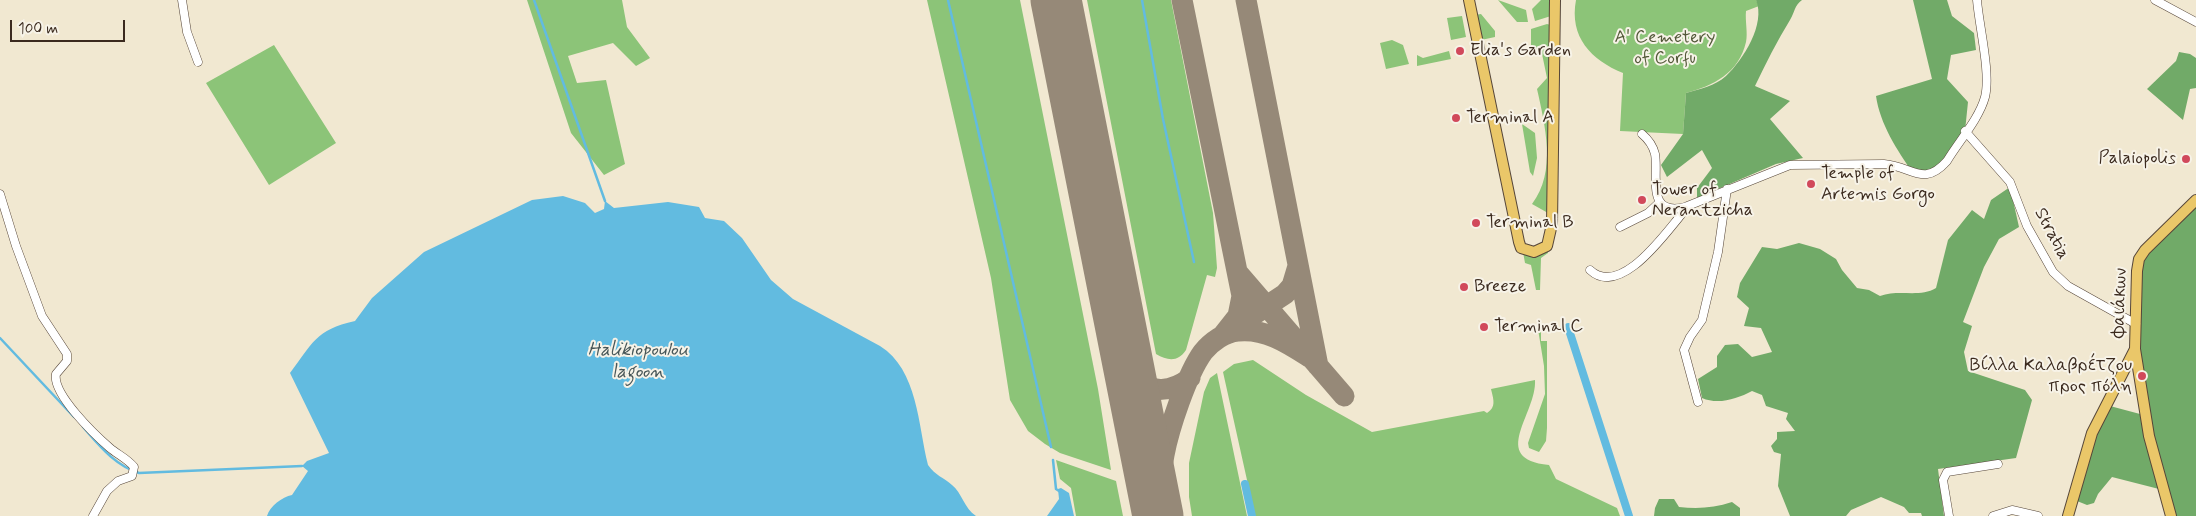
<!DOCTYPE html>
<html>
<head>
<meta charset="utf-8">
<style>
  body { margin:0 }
  #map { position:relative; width:2196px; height:516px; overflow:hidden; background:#f1e8d1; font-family:Mynerve,sans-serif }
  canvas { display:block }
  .scale { position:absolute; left:10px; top:20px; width:115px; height:22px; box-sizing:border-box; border:2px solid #3b2a1e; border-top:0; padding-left:6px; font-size:15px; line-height:18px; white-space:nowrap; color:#3b2a1e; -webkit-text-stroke:4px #f7f3e8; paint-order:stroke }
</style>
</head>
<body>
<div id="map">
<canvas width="2196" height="516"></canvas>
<div class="scale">100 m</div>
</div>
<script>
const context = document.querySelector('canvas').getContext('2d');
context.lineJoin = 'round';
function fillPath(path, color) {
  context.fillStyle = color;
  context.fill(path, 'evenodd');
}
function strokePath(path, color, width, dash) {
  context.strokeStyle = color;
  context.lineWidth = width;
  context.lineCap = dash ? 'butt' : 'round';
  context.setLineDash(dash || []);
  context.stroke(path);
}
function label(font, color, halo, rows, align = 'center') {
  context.font = font + ' Mynerve,sans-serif';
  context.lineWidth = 4;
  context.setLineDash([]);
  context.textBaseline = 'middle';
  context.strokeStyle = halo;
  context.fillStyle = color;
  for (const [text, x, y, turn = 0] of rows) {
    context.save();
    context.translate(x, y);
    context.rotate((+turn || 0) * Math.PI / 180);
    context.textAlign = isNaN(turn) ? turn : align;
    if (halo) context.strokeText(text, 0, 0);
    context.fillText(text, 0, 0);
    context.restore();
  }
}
fillPath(new Path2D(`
  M527,0H622L627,27L650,58L636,66L613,43L568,56L577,83L606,80L625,164L604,175L571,133Z
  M927,0H1020L1098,389L1111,470L1060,453L1045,444L1028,431L1010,400L991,278Z
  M1087,0H1171L1213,213L1217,268L1215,277L1207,275L1186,350C1178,362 1168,361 1156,354Z
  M1498,0L1526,10L1528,22H1517Z
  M1541,0H1552L1551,16L1535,21L1532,9Z
  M1576,0H1756L1759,6L1746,11C1745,21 1748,33 1746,42C1739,73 1713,86 1686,93L1683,134L1620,131L1623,73C1591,60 1569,37 1576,0Z
  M1481,14L1495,31V37L1481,40L1475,15Z
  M1462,16L1466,37L1451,40L1447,18Z
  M1547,24L1551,25L1548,213L1532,204C1557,172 1545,125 1537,89L1547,78L1541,49L1531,51V29Z
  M1392,40L1403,45L1409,64L1386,69L1380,43Z
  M274,45L336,143L269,185L206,83Z
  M1449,51L1451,59L1417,66V55L1423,58Z
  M1522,124L1535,133L1537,158L1533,176L1530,172Z
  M1548,251V253L1541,258L1540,290H1536L1531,265L1525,263L1523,252L1534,256Z
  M1541,328V341H1547V428L1546,441L1539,452L1529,448L1528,443L1545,394L1544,366L1538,329Z
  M1253,360L1306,395L1372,432L1484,411L1487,413C1497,407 1493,398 1491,389L1535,380C1537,414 1488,459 1549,465L1556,479L1617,508L1620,516H1255L1223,372L1234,364Z
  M1217,373L1247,516H1192L1189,497V463L1204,392L1210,378Z
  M1056,460L1116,481L1123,516H1076L1071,488L1060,479Z`), '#8cc478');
fillPath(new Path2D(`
  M1756,0H1802C1794,6 1795,12 1790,20C1777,41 1766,63 1755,86L1790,101L1770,119L1803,158L1776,164L1697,198V188L1712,168L1702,150L1667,177L1661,165L1683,134L1686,93C1700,89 1715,86 1726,76C1743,60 1766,24 1756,0Z
  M1913,0H1947L1952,16L1974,33L1976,50L1951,55L1947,79L1968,102L1965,131L1941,168L1913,173C1897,150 1880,124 1876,96L1932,79Z
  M2179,52L2190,54L2196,58V88L2190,89L2183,120L2147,89L2176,61Z
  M2010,187L2019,227L1999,239L1984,267L1963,322L1972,326L1964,352L1968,371L2025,390L2032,400L2016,458L1938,469L1944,516H1922L1921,513H1909L1904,507L1881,497L1851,510L1846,516H1790L1778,486L1781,454L1774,452L1771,446L1777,439V432L1795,431L1786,419L1788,413L1766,406L1762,395L1752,391C1737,399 1718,405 1702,398L1698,379L1717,367V356L1725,345L1738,344L1752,357L1772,352L1761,328L1744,326L1749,308L1737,297L1740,283L1762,247L1777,249L1799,243L1820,249L1836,259L1842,270L1857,288L1869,290L1880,296C1899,289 1920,298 1936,288L1948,240L1972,210L1984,219L1991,200Z
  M2196,206V516H2174L2152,430L2139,349L2141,267L2147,255Z
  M2110,406L2140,414L2159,489L2112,477L2098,494L2094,503L2087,505L2077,501L2094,438Z
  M1659,499H1674L1679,507C1698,509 1714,508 1732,502L1740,508V516H1654L1655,508Z`), '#71aa68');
fillPath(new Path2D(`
  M563,196L585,203L595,213L604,209L605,201L614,208L668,202L699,207L705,218L724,221L742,238L771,280L793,299L880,346C918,370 918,425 928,465C936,476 943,477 952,485C962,493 964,508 976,516H267C270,506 282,497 292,495L308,471L302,466L307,461L329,453L290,373C313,343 315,330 355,321L372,298L424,252L532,200Z
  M1061,488L1069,493L1074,516H1047L1059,499L1058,489Z`), '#62bbe0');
strokePath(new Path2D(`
  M534,0L605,201
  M948,0L1051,447
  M1142,0L1163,119L1194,262
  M0,338L74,417
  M83,427C99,445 114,465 139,473L302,466
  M1053,460L1056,489L1059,491`), '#62bbe0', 2.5);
strokePath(new Path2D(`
  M1568,327L1629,516
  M1245,484L1252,516`), '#62bbe0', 8);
strokePath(new Path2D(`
  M1182,0L1242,296L1238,316L1223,335
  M1246,0L1318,366
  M1238,273L1344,396
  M1229,331L1285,294L1292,286L1298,266
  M1124,347C1127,356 1129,368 1135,376C1150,396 1173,391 1190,378
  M1161,516C1160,496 1160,475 1164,455C1169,428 1187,374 1203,352C1211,342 1225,332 1238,331C1266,328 1289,344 1311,358`), '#968978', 21);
strokePath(new Path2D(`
  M1056,0L1158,516`), '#968978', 51);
const minor = new Path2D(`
  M182,0L187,32L198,62
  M2155,0L2196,22
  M1965,131L2010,182L2027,226L2053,272L2068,286L2136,324
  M1642,134C1648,139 1653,146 1655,154C1659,175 1645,217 1685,207L1790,165L1884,164C1912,166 1923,188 1947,161C1959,141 1979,119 1985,97C1991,73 1979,26 1977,0
  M0,194L16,246L42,316L67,354V361L56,374C52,394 95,435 110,448C117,454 128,459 134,467L132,476L118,481L107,491L93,516
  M1620,227L1648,213L1660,202
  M1590,270C1620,298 1664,235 1681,215L1685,207
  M1698,402L1684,350L1690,337L1702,320L1718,252L1727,189
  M1949,516L1943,480L1947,472L1998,464
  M1993,516L2012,510L2038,516`);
const major = new Path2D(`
  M1469,0L1519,242L1521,248L1534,252L1547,246L1552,224L1555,0
  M2068,516L2092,433L2135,349
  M2171,516L2149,436L2135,349L2137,271L2139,259L2145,250L2196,200`);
strokePath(minor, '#564639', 9);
strokePath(major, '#564639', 12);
strokePath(minor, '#fff', 8);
strokePath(major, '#eac769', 10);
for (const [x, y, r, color] of [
  [1460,51,5,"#d1495b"],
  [1456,118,5,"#d1495b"],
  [2186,159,5,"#d1495b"],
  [1811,184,5,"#d1495b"],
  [1642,200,5,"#d1495b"],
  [1476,223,5,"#d1495b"],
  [1464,287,5,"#d1495b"],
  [1484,327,5,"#d1495b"],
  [2142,376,5,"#d1495b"]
]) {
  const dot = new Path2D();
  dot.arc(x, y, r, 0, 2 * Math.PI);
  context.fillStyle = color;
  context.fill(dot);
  strokePath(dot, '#f7f3e8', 2);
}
label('18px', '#535839', '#f7f3e8', [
  ["A' Cemetery",1665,38],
  ["of Corfu",1665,59]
]);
label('18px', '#3b2a1e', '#f7f3e8', [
  ["Elia's Garden",1470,51],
  ["Terminal A",1466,118],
  ["Palaiopolis",2176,159,"right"],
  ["Temple of",1821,174],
  ["Artemis Gorgo",1821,195],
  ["Tower of",1652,190],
  ["Nerantzicha",1652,211],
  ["Terminal B",1486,223],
  ["Breeze",1474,287],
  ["Terminal C",1494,327],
  ["Βίλλα Καλαβρέτζου",2132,366,"right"],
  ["προς πόλη",2132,387,"right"]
], 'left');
label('18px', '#3b2a1e', '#f7f3e8', [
  ["Stratia",2051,234,62],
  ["Φαιάκων",2121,303,-88]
]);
label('italic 19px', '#475658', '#f7f3e8', [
  ["Halikiopoulou",638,351],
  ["lagoon",638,373]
]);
</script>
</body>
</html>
